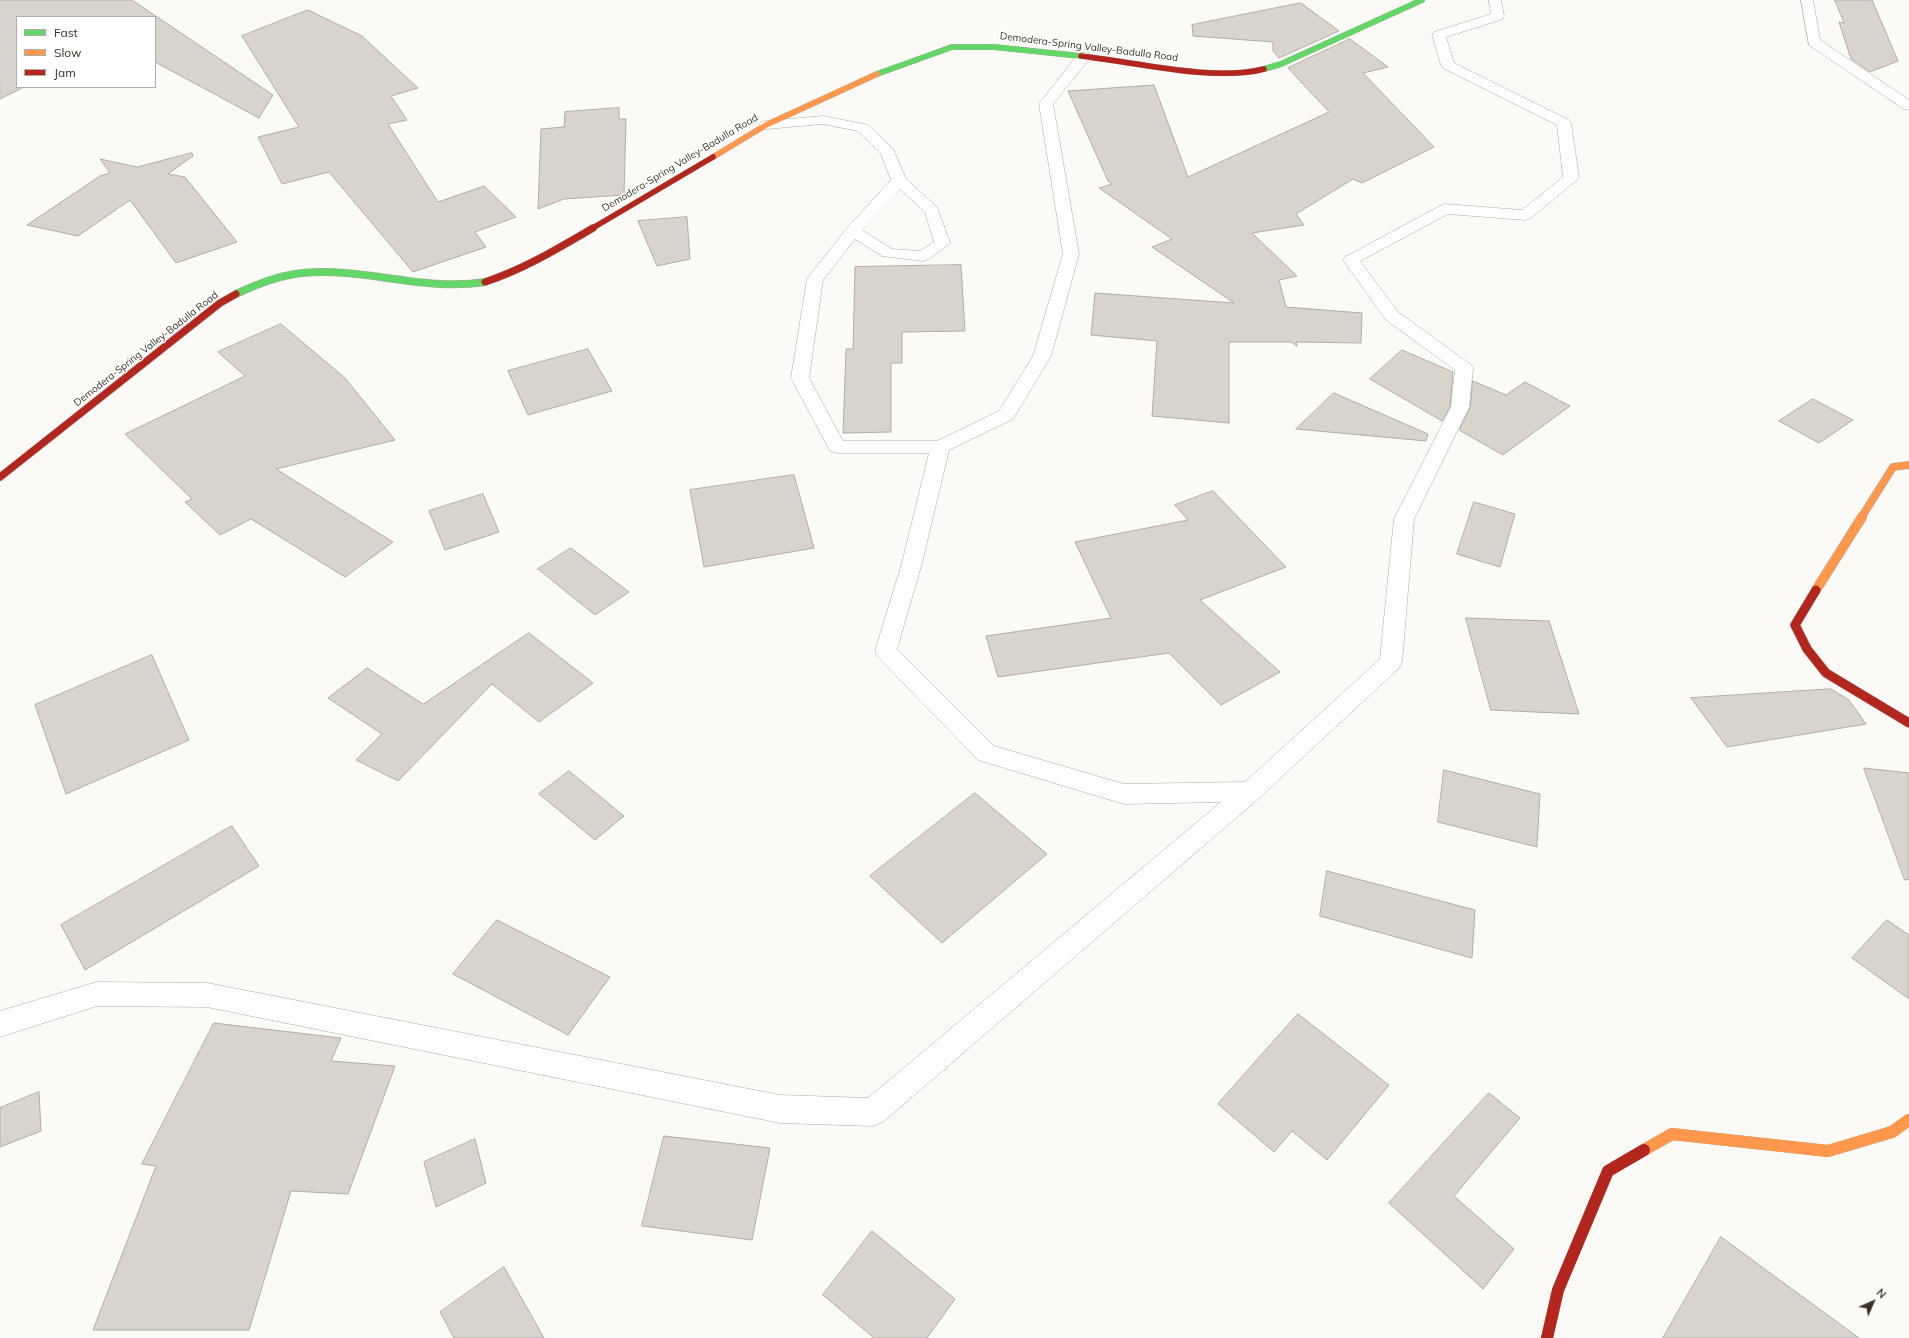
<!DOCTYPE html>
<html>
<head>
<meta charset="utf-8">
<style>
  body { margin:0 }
  #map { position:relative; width:1909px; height:1338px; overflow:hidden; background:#fcfaf7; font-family:Mulish,sans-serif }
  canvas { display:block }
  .legend { position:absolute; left:16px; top:16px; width:140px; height:72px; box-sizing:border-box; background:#fff; border:1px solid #afada7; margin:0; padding:5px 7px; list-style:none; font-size:12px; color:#383124 }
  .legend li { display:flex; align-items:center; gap:8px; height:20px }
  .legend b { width:20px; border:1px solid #afada7 }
  .north { position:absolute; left:1853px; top:1282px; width:40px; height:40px; -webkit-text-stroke:3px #fff; paint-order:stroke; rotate:45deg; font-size:11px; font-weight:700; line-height:16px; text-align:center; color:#383124 }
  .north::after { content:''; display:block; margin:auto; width:14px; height:18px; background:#383124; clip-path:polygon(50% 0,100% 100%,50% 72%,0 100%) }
</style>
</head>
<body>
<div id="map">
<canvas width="1909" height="1338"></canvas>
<ul class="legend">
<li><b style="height:5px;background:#63d668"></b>Fast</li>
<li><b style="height:5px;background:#ff974d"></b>Slow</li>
<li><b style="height:5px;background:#b3261e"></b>Jam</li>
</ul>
<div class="north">N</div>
</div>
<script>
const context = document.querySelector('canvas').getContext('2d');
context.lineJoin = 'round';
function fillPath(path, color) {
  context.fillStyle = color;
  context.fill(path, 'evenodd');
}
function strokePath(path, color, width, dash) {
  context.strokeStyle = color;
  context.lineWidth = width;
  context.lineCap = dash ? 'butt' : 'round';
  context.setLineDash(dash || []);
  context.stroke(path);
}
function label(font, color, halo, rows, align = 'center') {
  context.font = font + ' Mulish,sans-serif';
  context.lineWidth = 3;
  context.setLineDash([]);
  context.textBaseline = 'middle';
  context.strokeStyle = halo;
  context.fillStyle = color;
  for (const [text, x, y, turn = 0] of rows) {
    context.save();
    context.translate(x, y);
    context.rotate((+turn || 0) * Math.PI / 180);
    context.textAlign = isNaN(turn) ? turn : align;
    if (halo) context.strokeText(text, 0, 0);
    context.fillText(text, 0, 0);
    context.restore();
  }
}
const building = new Path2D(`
  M0,0H132L273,95L259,118L155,62V17H17V87H24L0,99Z
  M1835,0H1872L1898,61L1870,72L1851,59L1839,22L1844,23Z
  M1301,3L1339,31L1279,58L1273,51V42L1193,36L1192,25Z
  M308,10L362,36L418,88L391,96L407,120L388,124L438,202L484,186L516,217L475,232L486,247L413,272L329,172L282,184L258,137L299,127L242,36Z
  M1350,39L1388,67L1363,73L1434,147L1362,183L1353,179L1296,214L1304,225L1252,233L1297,276L1279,280L1286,307L1362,313L1361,343L1296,342L1297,346L1291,342H1229V423L1152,416L1157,341L1091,335L1095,293L1234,303L1152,247L1172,239L1099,188L1112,184L1108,181L1068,91L1154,85L1188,177L1329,112L1288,68Z
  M619,108V119H626L624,195L564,199L538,209L541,129L564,127L565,112Z
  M192,153L193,156L168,174L185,177L237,242L176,263L130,200L78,236L27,225L100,176L110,173L100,159L137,167Z
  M687,217L690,259L657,266L638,221Z
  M961,265L965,331L902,332V363H891V432L843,433L846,349H853L855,267Z
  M281,324L345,378L395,440L276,469L393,542L345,577L251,519L220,535L185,502L192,499L125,434L245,376L218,352Z
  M588,349L612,391L528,415L508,371Z
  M1402,350L1453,372L1450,407L1442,421L1370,379Z
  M1473,381L1506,395L1525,382L1570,406L1503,455L1459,430L1470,408Z
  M1334,393L1428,434L1426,441L1296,429Z
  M1813,399L1853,420L1819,443L1779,421Z
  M794,475L814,548L704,567L690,490Z
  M1213,491L1286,567L1200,600L1280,672L1221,705L1169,653L998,677L986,636L1111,618L1075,542L1188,520L1175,505Z
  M483,494L499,532L445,550L429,511Z
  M1474,502L1515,514L1500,567L1457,554Z
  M571,548L629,592L595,615L538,569Z
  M1466,618L1549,621L1579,714L1491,710Z
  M529,633L593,683L539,722L492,684L398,781L356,760L382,734L328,698L367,668L423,704Z
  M152,655L189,740L66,794L35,705Z
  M1831,689L1849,700L1866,724L1727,747L1691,698Z
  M1864,768L1909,773V879L1905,880Z
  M1444,770L1540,794L1537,847L1438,822Z
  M569,771L624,816L595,840L539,794Z
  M975,793L1047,854L942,943L870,876Z
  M232,826L259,866L85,970L61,925Z
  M1327,871L1475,910L1472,958L1320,916Z
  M497,920L610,977L568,1035L453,974Z
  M1887,920L1909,935V999L1852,958Z
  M1298,1014L1389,1085L1327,1160L1292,1131L1274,1152L1218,1104Z
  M214,1023L341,1038L331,1061L395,1066L348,1194L291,1191L249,1330H93L156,1166L142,1164Z
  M39,1092L41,1131L0,1147V1108Z
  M1489,1093L1520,1118L1454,1196L1514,1249L1483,1289L1389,1203Z
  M664,1136L770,1148L752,1240L642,1226Z
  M475,1139L486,1183L436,1207L424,1162Z
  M872,1231L955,1299L927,1338H874L823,1295Z
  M1721,1237L1859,1338H1663Z
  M504,1267L544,1338H454L440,1312Z`);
fillPath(building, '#d8d4cc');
strokePath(building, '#b1ada6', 1);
const lane = new Path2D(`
  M1489,0H1501L1504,16L1503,19L1446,37L1454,63L1569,120L1571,123L1579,178L1531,218L1525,220L1448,214L1360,261L1398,312L1470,364L1473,368L1469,407L1414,519L1402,662L1399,668L1258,799L883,1122L873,1126L780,1123L207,1007L97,1006L0,1037V1011L97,982L207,983L780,1095L868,1098L1221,802L1124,804L978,760L878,657L875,651L902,563L929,453H837L830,451L791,378L807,279L847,228L891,180L881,154L858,131L823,124L766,129L761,128L759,125L761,122L766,121L823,116L868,125L893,149L906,179L937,207L950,243L929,259L923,261L882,256L855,239L823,280L809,378L843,441H937L999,411L1033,356L1063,254L1039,104L1079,53H1089L1091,56L1089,59L1053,104L1079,254L1051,356L1013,419L949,450L922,563L897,649L994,746L1124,784L1245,782L1380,659L1394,519L1451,407L1455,370L1386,320L1343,260L1345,257L1440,206L1445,204L1522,210L1563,177L1557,125L1443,68L1441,65L1432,35L1434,32L1491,14ZM900,189L925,212L934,242L920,251L892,249L862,230Z
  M1801,0H1813L1820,40L1909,100V110L1904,109L1809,45Z`);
const fastFar1 = new Path2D(`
  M1264,69L1281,64L1422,0
  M877,74L952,47H994L1081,56`);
const fast = new Path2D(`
  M236,294C257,284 279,275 303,273C364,267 424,292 485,282`);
const slowFar3 = new Path2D(`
  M713,157L766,125L877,74`);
const slowFar2 = new Path2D(`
  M1861,518L1893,467L1909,465`);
const slowFar1 = new Path2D(`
  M1816,590L1862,517`);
const slow = new Path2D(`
  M1644,1150L1672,1134L1828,1151L1892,1132L1909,1120`);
const jamFar3 = new Path2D(`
  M1081,56C1134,62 1214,82 1264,69
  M591,229L713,157`);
const jamFar2 = new Path2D(`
  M485,282C524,269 557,249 593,228
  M0,477L220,303L236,294`);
const jamFar1 = new Path2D(`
  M1816,590L1795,625L1807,649L1826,673L1909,723`);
const jam = new Path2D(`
  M1547,1338L1558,1290L1608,1171L1644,1150`);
strokePath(lane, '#adaaa2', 1);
strokePath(fastFar1, '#adaaa2', 6);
strokePath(fast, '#adaaa2', 8);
strokePath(slowFar3, '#adaaa2', 6);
strokePath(slowFar2, '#adaaa2', 8);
strokePath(slowFar1, '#adaaa2', 10);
strokePath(slow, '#adaaa2', 12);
strokePath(jamFar3, '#adaaa2', 6);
strokePath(jamFar2, '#adaaa2', 8);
strokePath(jamFar1, '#adaaa2', 10);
strokePath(jam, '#adaaa2', 12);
fillPath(lane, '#fffefe');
strokePath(fastFar1, '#63d668', 5.5);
strokePath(fast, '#63d668', 7);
strokePath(slowFar3, '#ff974d', 5.5);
strokePath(slowFar2, '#ff974d', 7);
strokePath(slowFar1, '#ff974d', 9);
strokePath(slow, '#ff974d', 12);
strokePath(jamFar3, '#b3261e', 5.5);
strokePath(jamFar2, '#b3261e', 7);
strokePath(jamFar1, '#b3261e', 9);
strokePath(jam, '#b3261e', 12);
label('10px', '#383124', '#fff', [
  ["Demodera-Spring Valley-Badulla Road",1089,47,7],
  ["Demodera-Spring Valley-Badulla Road",680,163,-31],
  ["Demodera-Spring Valley-Badulla Road",146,349,-38]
]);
</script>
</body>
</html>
